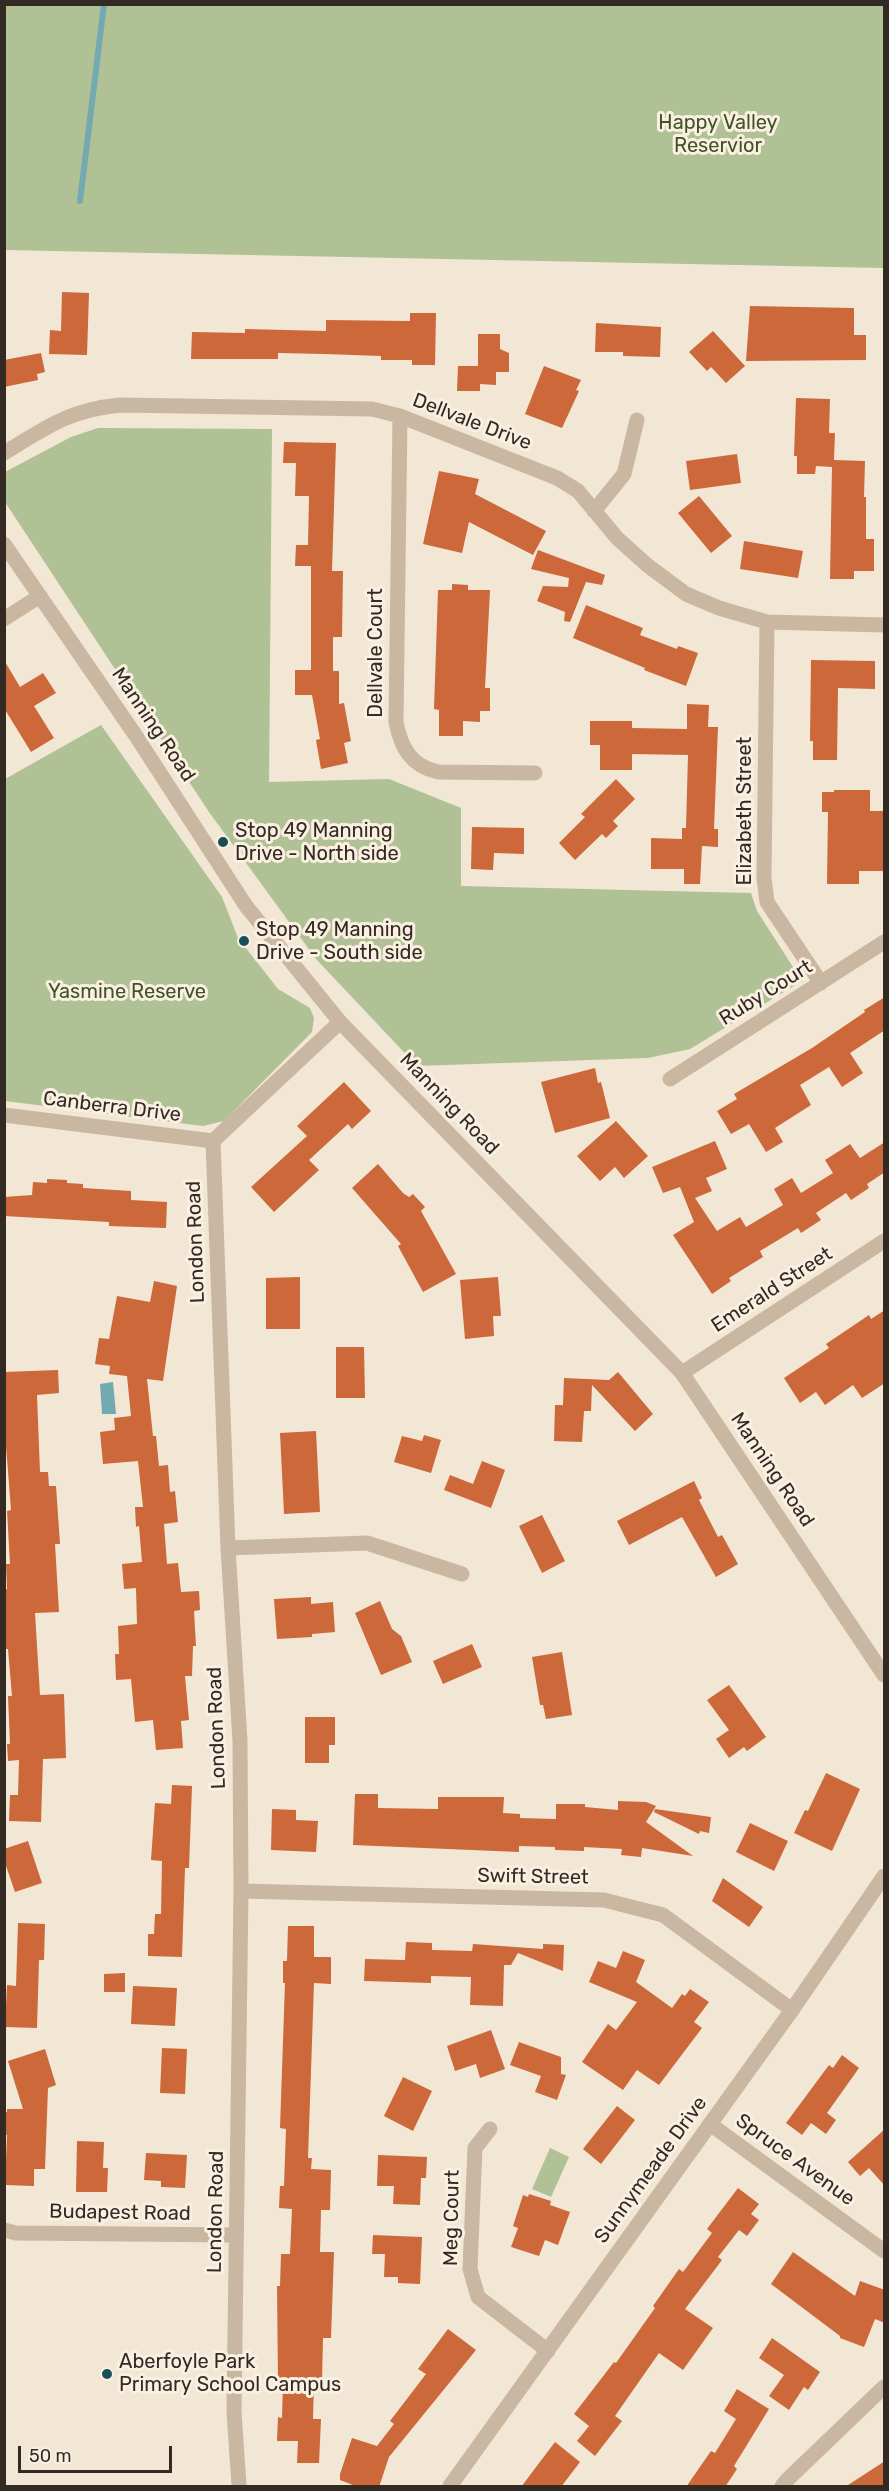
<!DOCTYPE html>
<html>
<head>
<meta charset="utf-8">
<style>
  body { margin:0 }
  #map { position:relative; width:889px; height:2491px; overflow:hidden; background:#f2e6d5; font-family:Rubik,sans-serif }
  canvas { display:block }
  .frame { position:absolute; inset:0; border:6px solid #342a24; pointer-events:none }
  .scale { position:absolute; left:18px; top:2446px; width:154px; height:27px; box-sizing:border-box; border:3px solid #342a24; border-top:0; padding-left:8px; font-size:18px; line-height:21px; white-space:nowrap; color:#342a24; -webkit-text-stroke:4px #faf0e1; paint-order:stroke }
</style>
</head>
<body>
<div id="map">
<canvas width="889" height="2491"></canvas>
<div class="frame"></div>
<div class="scale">50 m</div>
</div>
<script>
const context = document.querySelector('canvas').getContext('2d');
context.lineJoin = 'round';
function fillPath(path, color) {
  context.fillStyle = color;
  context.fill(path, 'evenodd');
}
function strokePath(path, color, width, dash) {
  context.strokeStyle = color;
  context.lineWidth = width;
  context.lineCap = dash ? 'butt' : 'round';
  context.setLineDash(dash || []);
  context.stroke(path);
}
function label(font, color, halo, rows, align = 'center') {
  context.font = font + ' Rubik,sans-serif';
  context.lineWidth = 6;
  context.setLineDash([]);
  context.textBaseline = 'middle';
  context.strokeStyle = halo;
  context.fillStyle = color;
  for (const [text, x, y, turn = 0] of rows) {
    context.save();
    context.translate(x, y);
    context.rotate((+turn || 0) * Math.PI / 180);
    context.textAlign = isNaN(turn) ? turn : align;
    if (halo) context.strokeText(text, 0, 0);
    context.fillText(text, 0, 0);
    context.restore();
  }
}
fillPath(new Path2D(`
  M5,4L884,5V268L5,250Z
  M98,428L272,429L269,782L389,779L461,808V886L751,893L757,911L802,981L690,1049L648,1058L417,1066L316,959L209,812L5,502V472L71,437Z
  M101,725L222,897L238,938L278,989L310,1008L314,1018L312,1032L224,1121L203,1126L5,1101V779Z
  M550,2148L569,2157L551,2197L532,2189Z`), '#afc195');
fillPath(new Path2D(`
  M113,1382L116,1414H102L100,1384Z`), '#73a9b0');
strokePath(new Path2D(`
  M80,201L104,4`), '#73a9b0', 6);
fillPath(new Path2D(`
  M62,292L89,293L87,355L49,354L50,330L61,331Z
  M750,306L854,308V335H866V360L746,361Z
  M410,313H436L435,365H412V360H381V356L325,354L278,353V359H191L192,332L245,333V329L326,331V320L410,321Z
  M596,323L661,327L660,357L623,356V352H595Z
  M713,331L745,366L726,383L711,367L707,371L689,352Z
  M478,334H500V349L509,353V372H496V385L480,384V391H457L458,366H478Z
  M41,353L45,372L37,374L38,380L4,387V360Z
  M544,366L581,380L576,390L579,391L562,428L525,414Z
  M796,398L830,399L829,433H835L834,460L865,461L864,497H866V539H874V571H854V579H830L832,467L816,466L815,474H797V456H794Z
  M284,442L336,443L332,571H343L342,637H333V671H339V704L344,703L351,741L344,743L348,763L321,769L316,740L320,739L312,695H295V670H311V566H295L296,545H308L309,496H295L296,463H283Z
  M737,454L741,483L690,490L686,461Z
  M439,471L479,479L475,494L546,531L533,555L469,522L462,553L423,544Z
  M699,496L732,536L711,553L678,513Z
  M744,541L803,551L798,578L740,569Z
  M538,550L605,575L602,585L586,582L570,622L564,621L565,612L537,601L543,586L568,587L569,578L531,569Z
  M452,584L468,585V590H490L485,688H490V711H480V722L463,721V736H439V710L434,709L438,590H452Z
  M586,605L643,628L640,635L677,649L678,646L698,653L686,686L644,670L645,668L573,638Z
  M4,660L20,687L43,673L56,693L34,706L54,738L31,752L4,708Z
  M811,660L875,661V689L838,688L837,760H813V741H810Z
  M687,704L709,705L708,727H718L714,829H718V847L702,846L700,884H684V869H651V838L682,839V828H686L688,755L632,754V770H600V745H590V721H632V728L687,729Z
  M616,779L635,799L613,821L618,826L606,838L602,834L575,860L559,843L585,817L581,814Z
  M834,790H870V811H885V871H859V884H827L828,812H822V792H834Z
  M472,827L524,828V854L494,853L493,870L471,869Z
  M885,997V1030L850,1053L863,1073L842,1087L829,1067L800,1085L811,1105L775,1128L783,1142L766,1152L749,1124L731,1134L717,1111L737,1099L734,1094L812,1048L865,1012L864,1010Z
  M595,1068L598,1083L601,1082L610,1118L555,1133L541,1082Z
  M344,1082L371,1111L352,1129L348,1124L309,1160L319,1170L274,1212L251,1187L307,1136L297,1126Z
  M616,1121L648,1156L624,1178L615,1167L600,1181L577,1156Z
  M715,1141L727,1169L706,1178L712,1191L695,1198L717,1231L740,1217L746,1227L783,1205L774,1189L792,1178L801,1193L833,1173L825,1160L850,1144L860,1158L885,1142V1172L867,1184L869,1188L851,1200L846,1193L816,1213L821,1220L801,1233L798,1228L760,1251L763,1257L729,1278L731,1281L712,1294L673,1235L694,1222L680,1187L663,1193L652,1167Z
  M378,1164L403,1193L409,1197L413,1194L425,1207L421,1211L456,1274L423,1292L398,1246L401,1244L352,1188Z
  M47,1179L67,1180V1183L83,1184V1188L131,1191V1200L167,1202L166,1228L109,1226V1222L4,1216V1197L32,1195L33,1182L47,1183Z
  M300,1277V1329H266V1278Z
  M498,1277L501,1316H493L494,1336L465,1339L460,1280Z
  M154,1281L177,1286L163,1381L147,1379L153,1436H156L159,1466L168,1465L170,1492L175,1491L178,1522L164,1524L167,1564L178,1563L181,1592L199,1591L200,1610L194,1611L196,1646H193L192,1676H185L189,1720L181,1721L183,1748L156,1750L153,1720L135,1722L131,1679L116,1680L115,1654H119L118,1626L137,1624L136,1588L124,1589L122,1564L142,1562L139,1526L136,1527L135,1507H143L138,1461L103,1464L100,1432L115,1430L114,1418L131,1416L127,1376L109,1374L110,1366L95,1364L99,1338L109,1339L117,1296L150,1302Z
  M885,1310V1383L862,1398L853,1385L825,1405L816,1392L800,1403L784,1378L829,1348L826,1344L869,1315L871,1319Z
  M336,1347H364L365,1398H336Z
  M58,1370L59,1393L37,1395L40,1472H48L49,1486H56L60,1544H55L59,1612L35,1613L40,1695L64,1694L66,1758L43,1759L41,1822L9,1821L10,1795H18L19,1760L8,1761L7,1744H10L8,1696H12L8,1649H4V1590L7,1589L6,1564H10L7,1511L11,1510L6,1446H4V1372Z
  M618,1372L653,1414L635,1431L592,1385L591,1411H584L582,1442L554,1441L555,1405H563L564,1378L609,1380Z
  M316,1431L320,1512L284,1514L280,1433Z
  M424,1435L441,1440L431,1473L394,1462L402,1436L422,1441Z
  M482,1461L505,1470L491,1508L444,1490L450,1475L473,1484Z
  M694,1481L702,1498L699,1500L718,1537L722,1535L738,1564L716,1577L682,1517L629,1545L617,1521Z
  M542,1515L565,1561L542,1573L519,1526Z
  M311,1597V1604L333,1602L335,1632L312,1634V1637L277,1639L274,1599Z
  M380,1601L392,1629L401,1636L412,1662L381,1675L355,1613Z
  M472,1644L482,1667L443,1684L433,1661Z
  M562,1652L572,1715L546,1719L543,1705H540L532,1657Z
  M729,1685L766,1737L747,1751L744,1747L729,1758L716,1739L729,1730L707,1700Z
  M305,1717H335V1745H329V1763H305Z
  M826,1773L860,1789L832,1851L794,1833L805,1810L808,1811Z
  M172,1785L192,1786L189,1868H185L182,1957L148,1956V1934H154L155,1914H161L162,1861L151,1860L155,1803L171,1804Z
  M355,1794H378V1808L438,1809V1797H504L503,1813L520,1814V1818L556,1819V1804H585V1807L618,1810V1801L646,1802L656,1806L646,1822L693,1856L642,1848L641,1857L621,1855L622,1849L584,1847V1851L555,1850V1847L519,1846V1852L353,1845Z
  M272,1809L296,1810V1820L318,1821L316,1852L271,1850Z
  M655,1809L711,1817L709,1833L700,1831L699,1834L654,1812Z
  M750,1823L788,1841L774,1871L736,1852Z
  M28,1841L42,1883L15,1892L4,1860V1849Z
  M723,1878L763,1907L749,1927L712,1901Z
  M18,1923L45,1924L44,1960H39L37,2028L5,2027L7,1985L16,1986Z
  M288,1926H314V1957H331V1984L314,1983L308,2158H312L311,2169L331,2170L330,2210H321L320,2252H334L331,2338H323L322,2381H314L313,2419H321L319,2463H297L298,2441H277L278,2417L282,2418L283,2382H278L277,2286H280L281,2254H290L292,2209L279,2208L280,2186H284L286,2129L280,2128L285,1983H283V1961H287Z
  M406,1942L432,1943V1950L472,1951L473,1944L543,1949V1944L564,1945L563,1971L518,1953L511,1965H504L503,2006L470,2005L471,1977L431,1976V1983L364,1981L365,1959L405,1960Z
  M623,1951L645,1960L636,1982L672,2008L682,1994L685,1996L690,1989L709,2002L694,2022L702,2028L659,2085L637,2070L623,2090L582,2062L608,2024L616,2030L637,2002L589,1982L598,1961L616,1968Z
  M125,1973V1992H104V1974Z
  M133,1986L177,1988L175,2026L131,2024Z
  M491,2030L505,2069L480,2078L476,2064L455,2071L447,2046Z
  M519,2042L561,2057V2074L566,2075L557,2100L535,2092L541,2076L510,2065Z
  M162,2048L187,2049L185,2094L160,2093Z
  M45,2049L56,2085L48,2088L45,2169H34V2186L5,2185L7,2135L4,2134V2112H7V2109H23L8,2061Z
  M842,2055L859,2068L827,2113L836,2120L826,2134L811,2123L802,2135L786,2123L829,2065L833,2068Z
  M403,2077L432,2091L413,2131L384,2116Z
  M617,2106L635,2120L601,2164L583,2149Z
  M885,2129V2186L869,2168L860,2176L848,2162Z
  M77,2141L104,2142L103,2168H108L107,2192H76Z
  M146,2153L187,2155L185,2188L161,2187V2181L144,2180Z
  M378,2155L427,2157L426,2178H421L420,2205L393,2204L394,2186H377Z
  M738,2188L759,2204L751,2214L759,2220L747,2236L739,2230L718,2257L722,2260L685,2309L713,2328L683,2370L659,2353L615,2416L622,2421L595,2456L577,2441L589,2426L574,2414L614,2362L616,2363L655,2308L653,2306L679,2269L683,2272L712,2233L707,2229Z
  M529,2194L551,2201L550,2205L570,2212L558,2245L545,2240L539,2256L511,2247L518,2228L513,2226L523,2195L528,2197Z
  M373,2235L422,2237L420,2284L398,2283V2277H384L385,2254H372Z
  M793,2252L855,2296L860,2281L885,2290V2323L875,2319L864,2347L840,2338V2336L771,2284Z
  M448,2329L476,2350L389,2457L379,2487H358L340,2480V2474L352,2438L377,2446L394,2424L390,2421L426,2374L418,2369Z
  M772,2338L820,2372L808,2390L804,2387L789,2410L769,2396L784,2375L759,2358Z
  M737,2389L769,2409L734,2466L737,2469L725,2487H686L711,2451L715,2453L736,2419L724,2411Z
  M555,2442L580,2462L561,2487H521Z
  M885,2461V2487H845Z`), '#cc6839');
strokePath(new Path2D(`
  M400,416L396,722C401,748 411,766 438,772L535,773
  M4,453C47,427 69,410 120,405L372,409L400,416L557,478L578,491L617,538L647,565L686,594L719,608L767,622L884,625
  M594,511L624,474L637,420
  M4,619L40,596
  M767,622L764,878L767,902L821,983
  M670,1079L884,942
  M4,1115L213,1141
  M682,1373L884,1241
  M228,1548L367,1543L462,1574
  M241,1891L604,1900L663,1915L792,2010
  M710,2124L884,2251
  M490,2129L475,2148L470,2269L478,2297L548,2351
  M4,2230L16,2233L236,2235
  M239,2486L234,2411L241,1891L240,1741L228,1548L213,1141L340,1022
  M782,2486L788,2479L884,2387`), '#cab7a1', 15);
strokePath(new Path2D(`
  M4,544L136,736L246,906L340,1022L682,1373L884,1675
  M450,2486L792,2010L884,1876`), '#cab7a1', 15);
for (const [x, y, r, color] of [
  [223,842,6,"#184e57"],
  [244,941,6,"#184e57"],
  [107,2374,6,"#184e57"]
]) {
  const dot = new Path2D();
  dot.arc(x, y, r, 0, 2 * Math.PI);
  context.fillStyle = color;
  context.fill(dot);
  strokePath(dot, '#faf0e1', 2);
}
label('20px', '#3f5327', '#faf0e1', [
  ["Happy Valley",718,123],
  ["Reservior",718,146],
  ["Yasmine Reserve",127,992]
]);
label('20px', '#342a24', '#faf0e1', [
  ["Dellvale Drive",472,422,21],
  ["Dellvale Court",376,653,-90],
  ["Manning Road",153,725,56],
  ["Elizabeth Street",745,811,-90],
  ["Ruby Court",766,993,-32],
  ["Manning Road",449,1104,46],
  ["Canberra Drive",112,1107,7],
  ["London Road",196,1242,-92],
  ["Emerald Street",772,1290,-33],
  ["Manning Road",772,1470,56],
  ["London Road",217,1728,-92],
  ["Swift Street",533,1877,1],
  ["Spruce Avenue",795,2160,36],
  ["Sunnymeade Drive",651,2170,-54],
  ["London Road",216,2212,-89],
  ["Budapest Road",120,2213,1],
  ["Meg Court",452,2218,-89]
]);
label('20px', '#342a24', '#faf0e1', [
  ["Stop 49 Manning",235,831],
  ["Drive - North side",235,854],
  ["Stop 49 Manning",256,930],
  ["Drive - South side",256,953],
  ["Aberfoyle Park",119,2362],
  ["Primary School Campus",119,2385]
], 'left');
</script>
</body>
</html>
